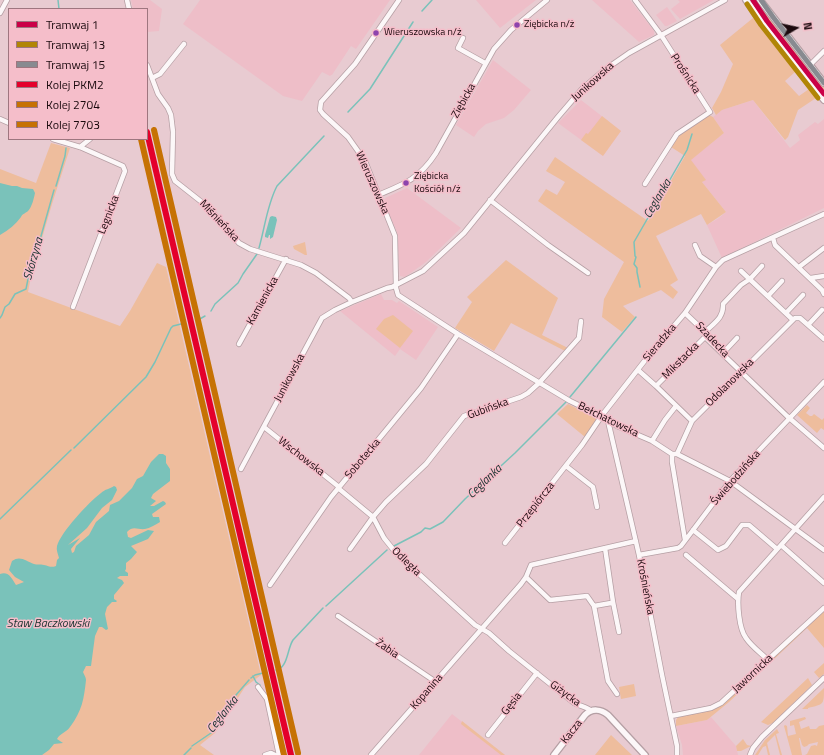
<!DOCTYPE html>
<html>
<head>
<meta charset="utf-8">
<style>
  body { margin:0 }
  #map { position:relative; width:824px; height:755px; overflow:hidden; background:#e8cbd1; font-family:"Titillium Web",sans-serif }
  canvas { display:block }
  .legend { position:absolute; left:8px; top:8px; width:140px; height:132px; box-sizing:border-box; background:#f5beca; border:1px solid #9e767f; margin:0; padding:5px 7px; list-style:none; font-size:12px; color:#1b0a0e }
  .legend li { display:flex; align-items:center; gap:8px; height:20px }
  .legend b { width:20px; border:1px solid #9e767f }
  .north { position:absolute; left:776px; top:8px; width:40px; height:40px; -webkit-text-stroke:3px #f5beca; paint-order:stroke; rotate:81deg; font-size:11px; font-weight:700; line-height:16px; text-align:center; color:#1b0a0e }
  .north::after { content:''; display:block; margin:auto; width:14px; height:18px; background:#1b0a0e; clip-path:polygon(50% 0,100% 100%,50% 72%,0 100%) }
</style>
</head>
<body>
<div id="map">
<canvas width="824" height="755"></canvas>
<ul class="legend">
<li><b style="height:5px;background:#ca0047"></b>Tramwaj 1</li>
<li><b style="height:5px;background:#b18506"></b>Tramwaj 13</li>
<li><b style="height:5px;background:#888a90"></b>Tramwaj 15</li>
<li><b style="height:5px;background:#e4002b"></b>Kolej PKM2</li>
<li><b style="height:5px;background:#c67204"></b>Kolej 2704</li>
<li><b style="height:5px;background:#c67204"></b>Kolej 7703</li>
</ul>
<div class="north">N</div>
</div>
<script>
const context = document.querySelector('canvas').getContext('2d');
context.lineJoin = 'round';
function fillPath(path, color) {
  context.fillStyle = color;
  context.fill(path, 'evenodd');
}
function strokePath(path, color, width, dash) {
  context.strokeStyle = color;
  context.lineWidth = width;
  context.lineCap = dash ? 'butt' : 'round';
  context.setLineDash(dash || []);
  context.stroke(path);
}
function label(font, color, halo, rows, align = 'center') {
  context.font = font + ' "Titillium Web",sans-serif';
  context.lineWidth = 3;
  context.setLineDash([]);
  context.textBaseline = 'middle';
  context.strokeStyle = halo;
  context.fillStyle = color;
  for (const [text, x, y, turn = 0] of rows) {
    context.save();
    context.translate(x, y);
    context.rotate((+turn || 0) * Math.PI / 180);
    context.textAlign = isNaN(turn) ? turn : align;
    if (halo) context.strokeText(text, 0, 0);
    context.fillText(text, 0, 0);
    context.restore();
  }
}
fillPath(new Path2D(`
  M131,0H150L162,9L159,31L147,32V9H133Z
  M200,0H390L356,49L351,46L332,75H331L330,76L322,72L302,101L283,96L183,24Z
  M476,0H536L500,28Z
  M592,0H630L654,31V35L639,42Z
  M678,0H714L680,19L671,9L680,2Z
  M667,7L677,21L667,26H665L656,15Z
  M493,60L531,90L514,110L504,118L486,124L478,131L474,137L456,125Z
  M581,100L621,131L603,156L558,123Z
  M753,100L790,148L800,140L798,135L815,122L818,124L824,119V208L722,258L707,225L719,218L726,212L702,182L705,180L690,160L724,133L713,117L722,110Z
  M407,188L461,228L426,262L405,277L400,276L397,232L389,214L388,208L385,207L384,200L385,198Z
  M381,294L384,300H392L397,303L399,301L438,327L416,360L400,349L395,356L340,311Z
  M452,714L505,755H419Z
  M711,717L736,746L738,755H683L682,745L676,726L707,720Z`), '#eebec8');
fillPath(new Path2D(`
  M764,11L824,88V95L763,16L761,13Z
  M753,18L795,72L785,81L799,96L809,89L816,98L798,110L788,137L785,140L753,100L722,110L716,115L712,108L721,92L733,64L720,45Z
  M709,115L713,117L724,133L691,160L706,180L702,182L726,212L707,225L701,214L656,236L678,280L670,285L678,292L673,299L661,290L623,306L635,317L622,332L602,317L604,299L624,262L538,201L546,189L557,195L565,182L546,171L555,157L648,221L685,156L671,147L679,134Z
  M602,116L621,131L603,156L581,140L586,133L588,134Z
  M51,143L70,148L52,204L31,276L28,292L120,326L130,311L157,263L166,267L261,675L245,687L215,733L200,745L214,755H0V169L36,183Z
  M305,242L307,255H305L294,249L293,246Z
  M506,260L558,298L542,335L568,348L565,351L511,323L494,351L455,328L472,302L467,297Z
  M393,315L413,331L400,348L376,329L384,319Z
  M568,404L596,418V422L585,437L557,414Z
  M807,405L810,408L806,413L810,416H812L814,414L822,420L824,418V430L821,428L817,433L797,415Z
  M824,611V648L807,628L729,702L707,720L676,726V720L679,716L722,705L727,701Z
  M824,663V674L819,678L814,672Z
  M808,678L812,685L773,723L768,725L761,722Z
  M634,684L636,696L621,699L619,687Z
  M824,688C824,705 824,704 808,708V709H802Z
  M805,717L806,719L799,722L801,729L809,726L810,729H816L819,726L824,725V755H805L807,754L811,746L815,745L817,746L818,742L809,744L807,746L804,747L802,745L800,738H799L802,755H792L784,726L785,725L787,726L788,736L796,734L794,725L790,726V721Z
  M462,721L505,755H501L461,724Z
  M777,729L779,733L776,734L782,755H780L775,735L767,743L770,755H768L766,746L763,747L758,755H755L765,740Z
  M611,735L632,755H595Z
  M743,739L747,745L751,746L741,751H737L736,746Z`), '#eebd9d');
fillPath(new Path2D(`
  M0,183L12,186H17L22,188L33,189L35,193C34,198 32,207 28,211C26,213 22,214 21,217C16,224 9,230 0,235Z
  M272,216L276,217L277,220L273,237L270,239V235H269L268,238L265,237V235L270,217Z
  M159,454H163L166,456V463L170,469V481L153,494L151,498L156,501L150,506H154L163,501L165,502L166,504L152,514L153,517H159L160,522C155,525 150,528 145,529C138,530 133,525 127,532L128,537L131,538L148,530L154,531L148,539L131,546L137,552L131,559L126,563V569L125,571L128,573V576H120L117,578L122,580L124,583L114,595V599L117,601L116,602H112L107,607L105,614L108,629L106,630L102,627H99L95,636L91,666H86L83,672C84,675 86,677 86,680C84,699 82,711 70,727C66,733 60,733 57,739L63,743L54,744L49,750L42,755H0V574C9,571 12,579 16,585L24,582L15,577L9,570L12,561C20,555 26,561 34,564C37,565 40,564 44,565C49,566 51,568 56,566L57,560L59,558C58,554 56,550 57,546C61,532 89,502 101,493C105,489 110,489 114,486L116,487L117,490L112,500L102,508L87,528L68,545L80,538L71,549L72,553L74,552L76,546L89,535L96,522L109,511L110,505L119,501L132,488L137,479L143,476L151,462Z`), '#7ac2ba');
strokePath(new Path2D(`
  M58,0L59,9
  M422,11L432,0
  M348,112L370,89L413,22
  M56,186L65,156L66,148
  M259,248C265,227 267,205 277,186L324,136
  M640,287L637,272V268L634,264L636,257L635,256L634,242L687,150L692,134
  M211,311L215,304L238,283L243,274L257,254
  M0,318L2,315L5,307L9,304L15,294L26,289L29,274L34,261L54,190
  M198,320L205,316
  M570,397L636,317
  M74,448L146,377L155,362L171,328L173,326L181,324
  M0,519L71,450
  M394,546L421,532L425,528L430,529L443,522L465,499L515,453L566,402
  M326,606L387,550
  M276,670C288,668 287,649 293,640L323,608
  M253,676L256,682L260,685V688
  M251,678L255,675L263,673
  M192,746L211,733L228,711L236,695L249,680
  M184,755L191,748`), '#7ac2ba', 1.5);
const minor = new Path2D(`
  M127,0L129,9
  M399,0L355,64L321,102L320,110L323,114L348,137L365,161L395,236L396,288L398,295L458,334L570,401L601,416L617,426L652,441L672,454H677L730,481L824,550
  M635,0L661,35L710,112L677,134L645,184
  M0,13L7,0
  M463,38L458,48L485,63
  M147,65L158,94L168,108L171,115L173,132L172,174L175,181L208,207L239,243L250,249L301,265L316,273L349,298L352,302L387,288L392,287L423,271L464,233L558,117L582,89L603,71L629,53L725,0
  M810,65L824,51
  M152,78L160,74L184,44
  M0,119L9,123
  M53,139L80,147L123,166L125,171L73,307
  M80,147L90,139
  M378,195C405,184 420,178 436,153L494,49L511,30L547,0
  M490,200L548,245L588,273
  M773,238L775,245L822,290L824,294
  M695,245L700,256L716,267
  M799,267L824,248
  M741,271L793,320L795,318H800L824,339
  M811,278L824,276
  M768,296L782,281
  M685,313L705,332V337L787,416L824,448
  M786,313L803,295
  M808,325L822,310
  M705,332C714,323 724,318 723,304L741,285L750,279L762,266
  M239,344L286,259
  M723,353L737,338
  M638,370L656,386L692,421
  M656,386L705,337
  M608,421L639,555L662,675L677,746V755
  M264,427L339,487
  M652,441L665,420L676,406
  M672,454V462L685,540
  M677,454L692,421L793,320
  M566,466L593,487L597,507
  M241,469L322,318L335,310L352,302
  M338,488L373,517L384,538L396,553L475,625L489,633L509,651L574,703C579,706 588,707 591,711
  M693,530L718,550L726,546L742,525H749L777,549
  M505,543L582,445L603,414L650,354L685,313L716,267L723,260L824,214
  M781,545L824,583
  M350,549L373,517L386,502L426,464L464,416L521,397L528,393L539,383L579,338L581,321
  M639,555L678,548L681,546L730,481L824,382
  M686,555L738,599
  M526,577L550,600L587,596L594,606L611,603L613,602L605,548
  M270,585L331,497L421,388L458,334
  M613,602L619,632
  M594,606L608,681L617,694
  M338,616L436,682
  M768,660C761,653 752,647 746,638C739,629 737,604 739,592L824,497
  M258,687L267,699L279,755
  M671,716L711,708L721,703L824,608
  M488,735L537,673
  M265,755L271,753L275,755
  M371,755L521,584L526,577L531,565L636,541
  M750,755L753,748L762,737L824,678`);
const tertiary = new Path2D(`
  M746,0L824,100
  M760,0L824,83
  M554,755L585,715C592,708 601,709 608,715L645,755`);
strokePath(minor, '#b59fa4', 6);
strokePath(tertiary, '#b59fa4', 8);
strokePath(minor, '#fcf7f8', 4.5);
strokePath(tertiary, '#fcf7f8', 5.5);
const rail = new Path2D(`
  M281,716L293,755`);
strokePath(rail, '#beb7b8', 3);
strokePath(rail, '#f5beca', 1.5, [4.5]);
strokePath(new Path2D(`
  M147,132L291,755`), '#e4002b', 6);
strokePath(new Path2D(`
  M141,139L284,755`), '#c67204', 6);
strokePath(new Path2D(`
  M154,130L298,753`), '#c67204', 6);
strokePath(new Path2D(`
  M753,0L767,21L824,94`), '#ca0047', 5);
strokePath(new Path2D(`
  M747,4L761,25L818,98`), '#b18506', 5);
strokePath(new Path2D(`
  M761,0L773,17L824,83`), '#888a90', 5);
for (const [x, y, r, color] of [
  [517,25,3.5,"#8e44ad"],
  [376,33,3.5,"#8e44ad"],
  [406,183,3.5,"#8e44ad"]
]) {
  const dot = new Path2D();
  dot.arc(x, y, r, 0, 2 * Math.PI);
  context.fillStyle = color;
  context.fill(dot);
  strokePath(dot, '#f5beca', 1.5);
}
label('10px', '#1b0a0e', '#f5beca', [
  ["Ziębicka n/ż",524,25],
  ["Wieruszowska n/ż",384,33],
  ["Ziębicka",414,177],
  ["Kościół n/ż",414,190]
], 'left');
label('11px', '#1b0a0e', '#f5beca', [
  ["Prośnicka",685,74,57],
  ["Junikowska",593,82,-42],
  ["Ziębicka",464,101,-61],
  ["Wieruszowska",372,183,66],
  ["Legnicka",109,215,-69],
  ["Miśnieńska",219,221,47],
  ["Kamienicka",263,301,-61],
  ["Szadecka",712,340,47],
  ["Sieradzka",660,343,-50],
  ["Mikstacka",681,361,-45],
  ["Junikowska",290,378,-62],
  ["Odolanowska",730,383,-45],
  ["Gubińska",488,409,-20],
  ["Bełchatowska",608,420,26],
  ["Wschowska",301,457,38],
  ["Sobotecka",363,459,-50],
  ["Świebodzińska",736,478,-49],
  ["Przepiórcza",536,505,-52],
  ["Odległa",406,562,44],
  ["Krośnieńska",645,587,79],
  ["Żabia",387,649,34],
  ["Jawornicka",753,674,-43],
  ["Kopanina",427,692,-49],
  ["Giżycka",565,694,36],
  ["Gęsia",512,704,-52],
  ["Kacza",572,732,-52]
]);
label('italic 12px', '#19322f', '#f5beca', [
  ["Ceglanka",658,199,-60],
  ["Skórzyna",34,259,-74],
  ["Ceglanka",485,482,-44],
  ["Staw Baczkowski",48,624],
  ["Ceglanka",223,715,-52]
]);
</script>
</body>
</html>
